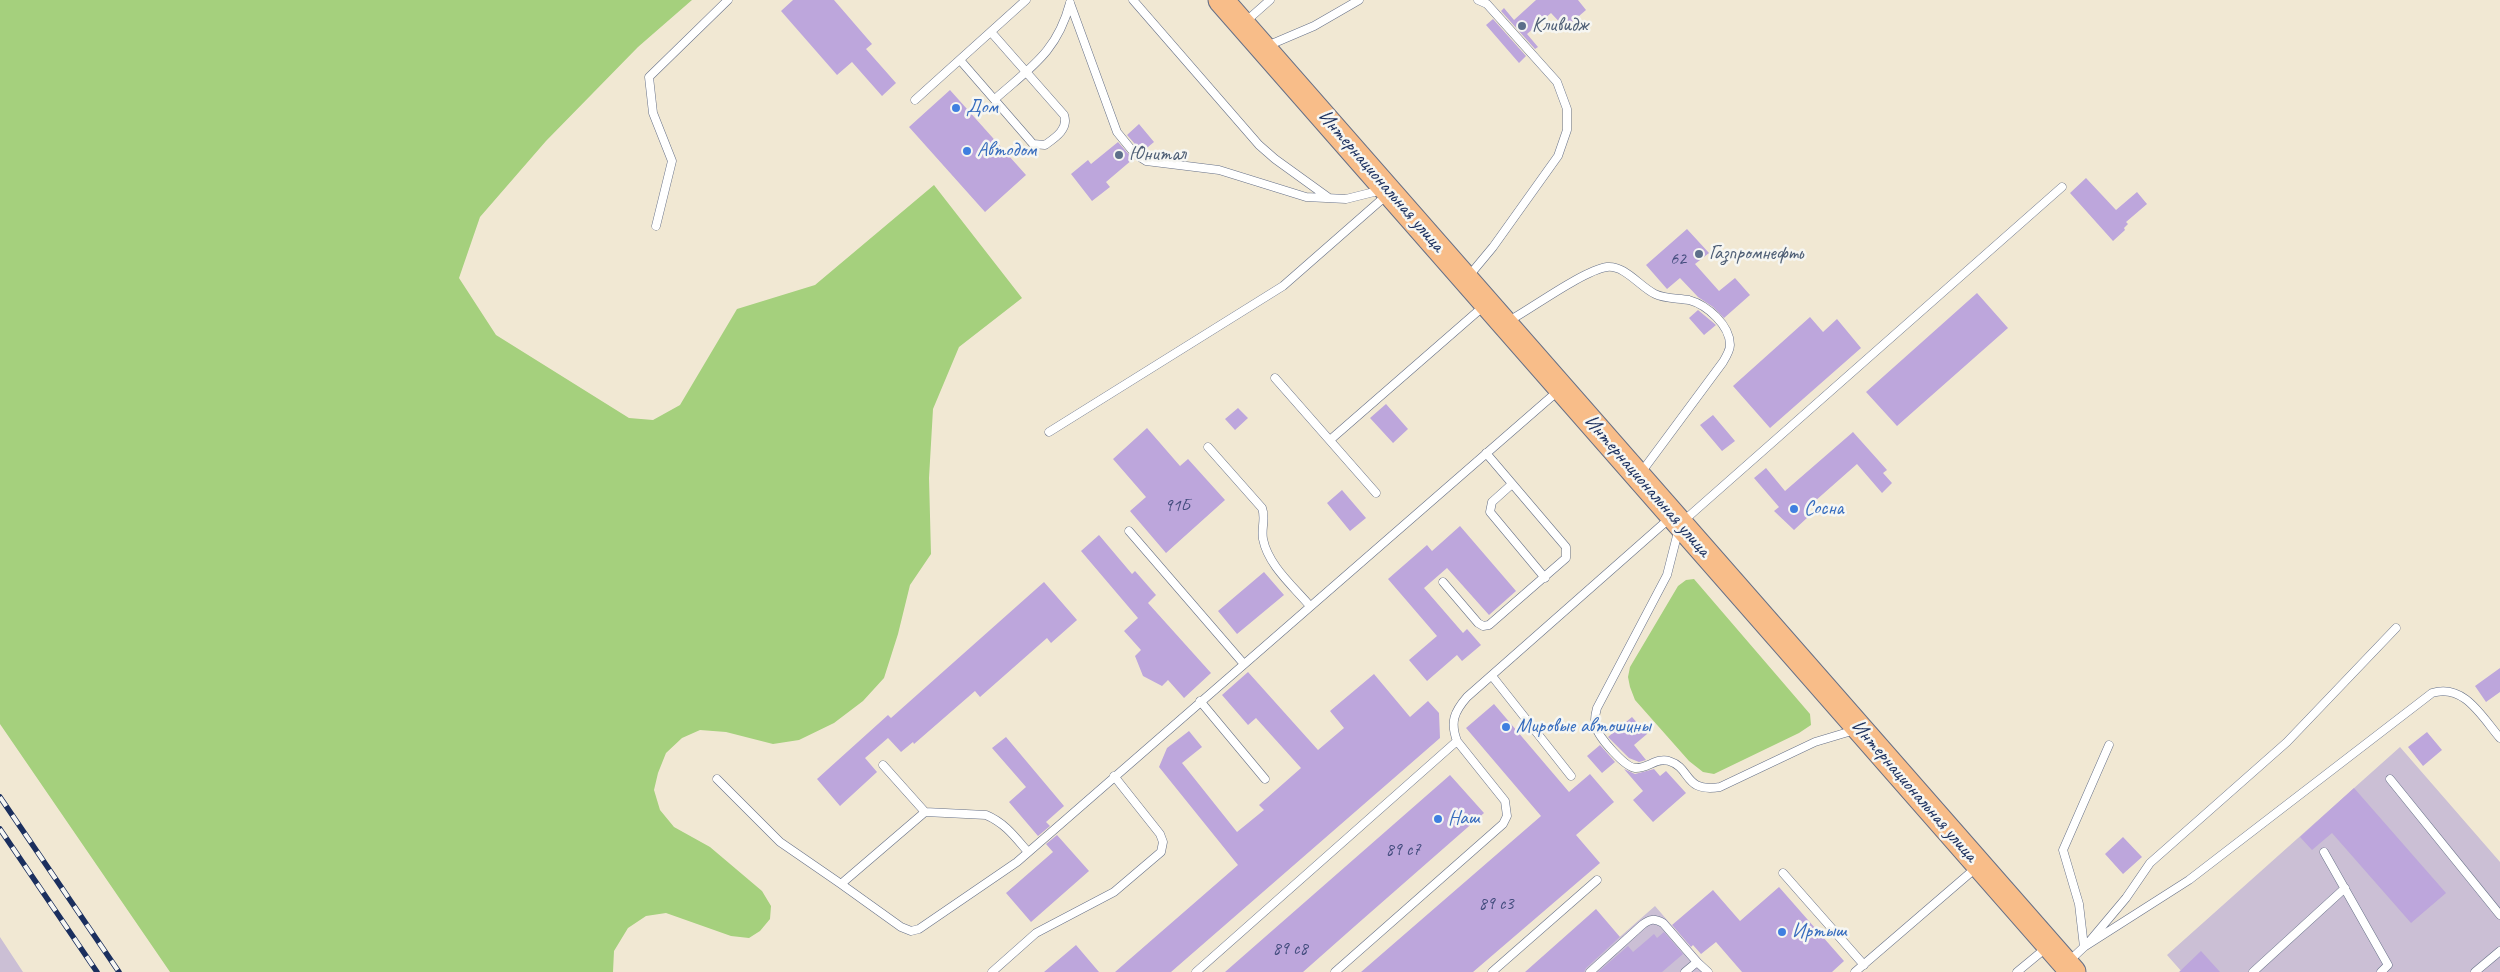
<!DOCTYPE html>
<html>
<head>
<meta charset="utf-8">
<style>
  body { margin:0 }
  canvas { display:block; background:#f1e8d3 }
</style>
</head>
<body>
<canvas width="2500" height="972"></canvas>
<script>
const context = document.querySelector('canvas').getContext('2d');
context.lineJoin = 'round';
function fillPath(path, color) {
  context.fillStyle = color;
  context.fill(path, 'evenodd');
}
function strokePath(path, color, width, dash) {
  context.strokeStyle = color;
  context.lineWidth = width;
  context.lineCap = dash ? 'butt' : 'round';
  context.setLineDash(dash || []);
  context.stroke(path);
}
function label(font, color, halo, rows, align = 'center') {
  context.font = font + ' Caveat,sans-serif';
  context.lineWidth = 5;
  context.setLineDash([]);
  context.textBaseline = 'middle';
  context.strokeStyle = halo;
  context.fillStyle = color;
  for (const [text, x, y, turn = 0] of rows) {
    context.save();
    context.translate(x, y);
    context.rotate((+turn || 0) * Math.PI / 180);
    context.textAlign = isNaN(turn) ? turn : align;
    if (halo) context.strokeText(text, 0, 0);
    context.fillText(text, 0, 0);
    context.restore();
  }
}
fillPath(new Path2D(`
  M2400,747L2500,862V972H2182L2167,955Z
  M1655,906L1712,972H1580Z
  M0,937L23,972H0Z`), '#cbbfd5');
fillPath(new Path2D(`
  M0,0H692L638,47L546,141L480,217L459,278L496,335L629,418L653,420L680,405L737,309L815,285L934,185L1022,298L959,347L933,409L929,478L931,554L910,585L898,634L884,678L863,701L834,723L799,740L773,744L726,732L700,730L682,738L666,753L658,773L654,790L660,810L674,827L710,847L762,891L771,906L770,919L760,931L749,938L731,936L666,913L646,916L628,928L614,951L613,972H170L0,724Z
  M1694,579L1810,714L1811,725L1799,733L1714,774L1703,772L1689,761L1635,700L1630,687L1628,677L1630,667L1678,586L1686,580Z`), '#a5d07d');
fillPath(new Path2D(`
  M793,0H834L872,44L866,49L896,83L882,96L852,62L837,75L781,11Z
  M1536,0H1578L1586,10L1565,28L1551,13L1527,34L1538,47L1535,49L1501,11L1504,8L1514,20Z
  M1493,19L1526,56L1519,63L1486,25Z
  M950,90L1026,175L985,212L909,127Z
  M1139,124L1154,142L1142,152L1127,135Z
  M1118,142L1133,159L1106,182L1110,187L1092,201L1071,174L1088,160L1091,164Z
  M2086,178L2116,210L2137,192L2147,204L2126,222L2128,224L2124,228L2125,230L2113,241L2070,193Z
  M1687,229L1709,253L1695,264L1719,291L1735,278L1750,295L1724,318L1713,307L1698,297L1680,278L1667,289L1646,265Z
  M1977,293L2008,328L1897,426L1866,392Z
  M1698,310L1716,325L1704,335L1689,318Z
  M1810,317L1823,332L1837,319L1861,348L1770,428L1733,386Z
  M1386,404L1408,429L1393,443L1370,418Z
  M1238,408L1248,418L1235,430L1225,419Z
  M1713,415L1735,441L1722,451L1700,425Z
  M1147,428L1180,466L1188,459L1225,500L1166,553L1130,511L1146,497L1113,459Z
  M1853,432L1887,470L1883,473L1892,483L1882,493L1857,464L1806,509L1804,512L1808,517L1794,530L1774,511L1779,507L1754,478L1766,468L1785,491Z
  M1342,490L1366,518L1350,531L1327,503Z
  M1460,526L1516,591L1489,615L1447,568L1424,588L1463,633L1467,629L1481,645L1462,661L1457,655L1427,681L1409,660L1437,636L1388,579L1427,545L1432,551Z
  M1099,535L1132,574L1135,571L1156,595L1148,603L1211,673L1184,698L1168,680L1162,686L1143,676L1135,656L1141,650L1124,631L1138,618L1081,551Z
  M1264,572L1284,595L1237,634L1218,611Z
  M1044,582L1077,620L1051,643L1047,638L980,697L975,691L914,744L913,742L901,752L888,738L865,758L877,772L840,806L817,779L888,715L891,718Z
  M2500,668V692L2486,702L2475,686Z
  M1248,672L1318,750L1344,728L1330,711L1374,674L1410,717L1428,701L1439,713L1440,738L1171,972H1115L1238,865L1159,767L1167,748L1189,731L1202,747L1182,763L1237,832L1264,810L1259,805L1301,768L1256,718L1248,725L1222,695Z
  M1494,704L1569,792L1590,774L1614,802L1576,835L1600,863L1473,972H1361L1541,816L1466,728Z
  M1632,717L1647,734L1634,745L1646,760L1639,762L1629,758L1608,737Z
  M2427,732L2442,750L2423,766L2408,747Z
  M1006,737L1064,806L1046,822L1050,826L1038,836L1009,802L1026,787L992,748Z
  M1600,745L1615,762L1602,773L1587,756Z
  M1624,769L1635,774L1654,769L1660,776L1666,771L1686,793L1653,822L1633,800L1643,791Z
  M1450,775L1484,813L1355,926L1303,972H1225Z
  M2354,788L2446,893L2411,923L2332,833L2312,850L2300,837Z
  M1057,835L1089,871L1031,922L1006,893L1053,852L1046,844Z
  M2123,837L2142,857L2123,874L2105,854Z
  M1779,887L1844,961L1832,972H1742L1716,942L1701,954L1693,945L1691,947L1672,925L1713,890L1740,921Z
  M1596,909L1620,937L1586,968L1584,972H1525Z
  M1664,932L1683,954L1662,972H1598L1628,946L1633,952L1654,934L1657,938Z
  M1076,945L1099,972H1044Z
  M2201,951L2220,972H2179Z`), '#bda6dc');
const lane = new Path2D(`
  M1133,0L1259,145L1275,159L1329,198
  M1070,3L1117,132L1135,154L1146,161L1219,170L1306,197L1346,199L1382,190
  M1244,23L1270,0
  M1267,46L1314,26L1359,0
  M960,60L1033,144L1045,145C1055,138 1069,129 1064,115L991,32
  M995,99C1031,67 1057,52 1070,3
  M915,100L1026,0
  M656,226L672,161L653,113L649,77L728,0
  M1468,277L1493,247L1558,156L1567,130V109L1557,82L1487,4L1478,0
  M1507,322C1531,309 1584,270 1607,267C1625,265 1640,287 1655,294C1665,299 1678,298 1689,300C1707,305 1730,325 1730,345C1730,350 1726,357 1723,362L1640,474
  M1275,378L1376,493
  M1049,432L1283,286L1388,194
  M1330,440L1485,305
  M1208,447L1262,508C1266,518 1261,528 1263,539C1268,565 1293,586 1310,606
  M1512,484L1492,502L1490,512L1545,578
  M1129,531L1243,663
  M1443,582L1478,623L1483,626L1489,625L1566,558V547L1486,453
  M1492,676L1571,776
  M1200,701L1265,779
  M1855,730L1815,742L1720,787C1683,793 1692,768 1669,761C1657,757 1647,769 1635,768C1625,767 1599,738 1596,727C1594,721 1595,715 1597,708L1667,575L1680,524L2062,187
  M1457,741C1450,722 1454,712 1467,697L1670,518
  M883,765L925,812
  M717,779L780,842L841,884L925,812L986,815C1005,823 1015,837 1028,852
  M2390,779L2500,915
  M2324,852L2388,965L2381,972
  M1783,873L1864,965
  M841,884L901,927L911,931L919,929L1017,862L1558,391
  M2089,942L2126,898L2150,863L2287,742L2396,628
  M2084,947L2079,904L2063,850L2109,745
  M1697,962L1708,972
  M2068,962L2084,947L2189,880L2432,693C2464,683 2482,717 2500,738
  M992,972L1036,933L1114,892L1161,852L1163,842L1160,834L1114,776
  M1196,972L1457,741L1505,801L1507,816L1503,824L1335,972
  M1492,972L1597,880
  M1590,972L1642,925C1650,919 1654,918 1663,923L1697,962L1685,972
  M1855,972L1977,867
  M2017,972L2046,948
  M2253,972L2345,888
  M2475,972L2500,951`);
const primary = new Path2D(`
  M1221,0L2073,972`);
strokePath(lane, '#667087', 9);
strokePath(primary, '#667087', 27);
strokePath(lane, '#fff', 8);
strokePath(primary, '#f8bd89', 25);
const rail = new Path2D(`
  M0,797L119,972
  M0,829L97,972`);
strokePath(rail, '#1b2f5e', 5.5);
strokePath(rail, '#f6f6f2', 4, [11]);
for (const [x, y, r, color] of [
  [1522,26,5,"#5c6f8a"],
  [956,108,5,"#3f7fe0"],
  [967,151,5,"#3f7fe0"],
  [1119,155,5,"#5c6f8a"],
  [1699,254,5,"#5c6f8a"],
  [1794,509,5,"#3f7fe0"],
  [1506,727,5,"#3f7fe0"],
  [1438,819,5,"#3f7fe0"],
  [1782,932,5,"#3f7fe0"]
]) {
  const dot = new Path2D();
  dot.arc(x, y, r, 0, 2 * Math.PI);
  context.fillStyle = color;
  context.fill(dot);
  strokePath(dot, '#f6f6f2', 2);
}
label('18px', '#444d7e', null, [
  ["62",1678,259],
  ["91Б",1177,506],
  ["89 с7",1403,850],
  ["89 с3",1496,904],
  ["89 с8",1290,949]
]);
label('20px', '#4e5e75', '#f6f6f2', [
  ["Кливидж",1532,26],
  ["Юнитал",1129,155],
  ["Газпромнефть",1709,254]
], 'left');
label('20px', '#366cbe', '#f6f6f2', [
  ["Дом",966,108],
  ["Автодом",977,151],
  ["Сосна",1804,509],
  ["Мировые автошины",1516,727],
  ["Наш",1448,819],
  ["Иртыш",1792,932]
], 'left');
label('20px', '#1b2f5e', '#f6f6f2', [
  ["Интернациональная улица",1381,181,49],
  ["Интернациональная улица",1647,486,49],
  ["Интернациональная улица",1914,791,49]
]);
</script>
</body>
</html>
